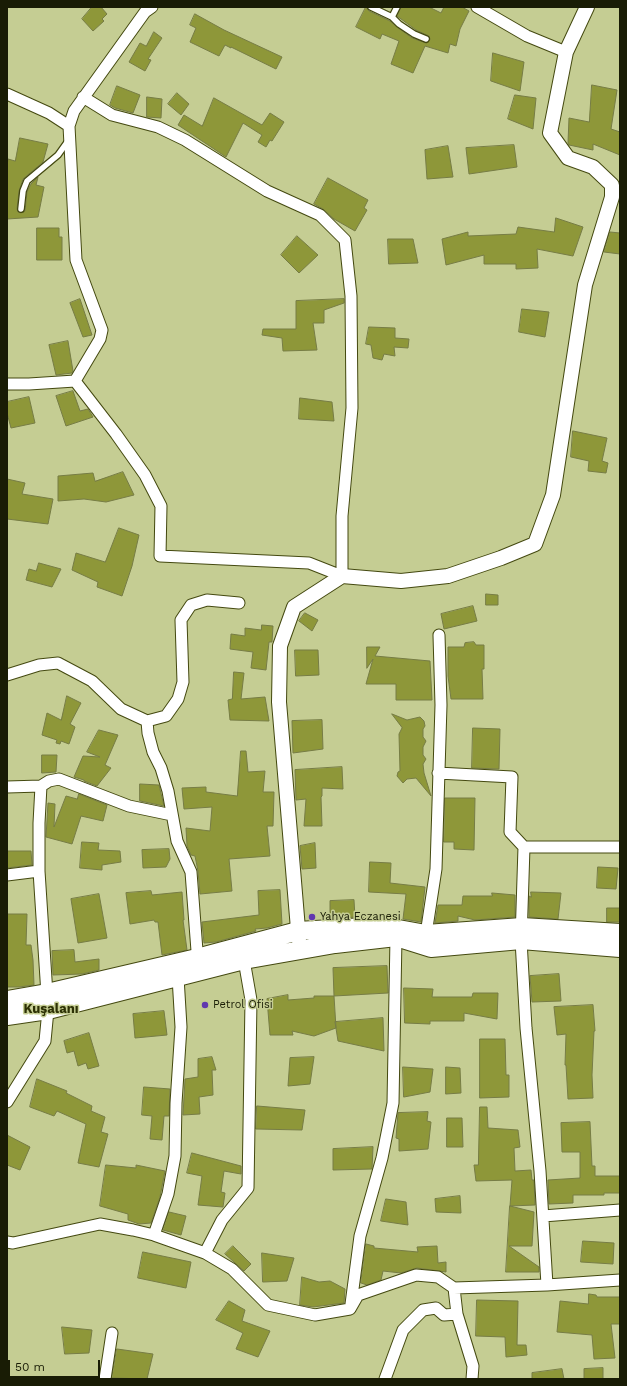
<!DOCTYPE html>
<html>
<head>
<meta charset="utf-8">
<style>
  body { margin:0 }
  #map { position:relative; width:627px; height:1386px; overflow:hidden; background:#c5cd93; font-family:"Work Sans",sans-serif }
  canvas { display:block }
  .frame { position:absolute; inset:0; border:8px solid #191c05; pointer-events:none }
  .scale { position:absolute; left:8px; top:1360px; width:92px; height:18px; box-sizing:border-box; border:2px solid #191c05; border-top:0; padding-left:5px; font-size:12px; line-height:14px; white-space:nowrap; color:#191c05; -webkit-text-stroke:3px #c5cd93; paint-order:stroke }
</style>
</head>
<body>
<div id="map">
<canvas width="627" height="1386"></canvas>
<div class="frame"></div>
<div class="scale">50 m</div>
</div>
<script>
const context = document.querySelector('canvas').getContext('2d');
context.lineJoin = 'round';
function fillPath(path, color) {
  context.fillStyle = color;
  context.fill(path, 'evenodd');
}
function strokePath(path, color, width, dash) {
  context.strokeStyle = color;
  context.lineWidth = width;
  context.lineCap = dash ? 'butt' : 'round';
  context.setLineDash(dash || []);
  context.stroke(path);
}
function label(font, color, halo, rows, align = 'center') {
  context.font = font + ' "Work Sans",sans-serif';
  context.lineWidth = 3;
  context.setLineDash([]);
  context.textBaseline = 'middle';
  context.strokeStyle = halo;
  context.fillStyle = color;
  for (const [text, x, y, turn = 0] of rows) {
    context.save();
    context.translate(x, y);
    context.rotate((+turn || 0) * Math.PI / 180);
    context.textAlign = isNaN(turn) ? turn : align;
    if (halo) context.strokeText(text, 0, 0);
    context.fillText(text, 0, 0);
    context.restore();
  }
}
const building = new Path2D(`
  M92,7H101L107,14L102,19L104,21L93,31L82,19Z
  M366,7L369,11L390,21L397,27L412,38L426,43L430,40L429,36L416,30L397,16L401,7H429L441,13L444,7H462L469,11L460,29L456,46L450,44L448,53L425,46L413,73L391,64L399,41L382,34L380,39L356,27Z
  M195,14L224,30L282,57L276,69L231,47V48L225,45L219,56L190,42L196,28L190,25Z
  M154,32L162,38L148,59L151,60L145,71L129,62L140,43L146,46Z
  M493,53L524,62L520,91L491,81Z
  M592,85L617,90L611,129L620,132V155L593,144V150L569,145L568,143L569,118L589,122Z
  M117,86L140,95L133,113L115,108L110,105Z
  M177,93L189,104L181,115L168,104Z
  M515,95L536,98L533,129L508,119Z
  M147,97L162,99L161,118L147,117Z
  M214,98L262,125L270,113L284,122L272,141L270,140L266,147L258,142L262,135L243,123L226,157L178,125L184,115L202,126Z
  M20,138L48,144L43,162L23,179L19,191L17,209L18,212L21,213L25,211L27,192L31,184L38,177L36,185L44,187L38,217L7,219V165L8,159L15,161Z
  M514,145L517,167L469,174L466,148Z
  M448,146L453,177L427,179L425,150Z
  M328,178L368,200L364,208L367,210L355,231L334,219L323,209L314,204Z
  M556,218L583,227L573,256L537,249L538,268L516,269V264H484V255L446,265L442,239L468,232V236L516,234L518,227L554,232Z
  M37,228H59V237H62V260H37Z
  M610,232L620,233V254L604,252Z
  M297,236L318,255L299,273L281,255Z
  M388,239H413L418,263L389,264Z
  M80,299L92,335L83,337L70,303Z
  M344,299V303L324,310V323H313L317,350L283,351L282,338L262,335L263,329H296V301Z
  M522,309L549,312L545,337L519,332Z
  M369,327L395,328V338L409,339L408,348L394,347L395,356L384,354L382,360L373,358L371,345L366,344Z
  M68,341L73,371L72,373L56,375L49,345Z
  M73,391L80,411L88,409L93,417L66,426L56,396Z
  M29,397L35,423L11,428L7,413V402Z
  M300,398L332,402L334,421L299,419Z
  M573,431L607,438L602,461L608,463L606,473L588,471L589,461L571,457Z
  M123,472L134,495L106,502L84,499L58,501V476L93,473L95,481Z
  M7,479L25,483L22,494L53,499L48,524L7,519Z
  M119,528L139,535L132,566L122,596L97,587L98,582L72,570L76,553L105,562Z
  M39,563L61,569L52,587L26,580L29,569L36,571Z
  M486,594L498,595V605H486Z
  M473,606L477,621L444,629L441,614Z
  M305,613L318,620L312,631L299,621Z
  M262,625L273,626L272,642H269L266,670L251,668L253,652L230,649L231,634L245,636V628L261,630Z
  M474,642L476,645H484V669H482L483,699H451L448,676V647H464L465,643Z
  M367,647H380L375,656L430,661L432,700H396V684H366L373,659L367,668Z
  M295,650H318L319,675L296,676Z
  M234,672L244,673L241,699L265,697L269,721L230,720L228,700L232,699Z
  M67,696L81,703L70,724L75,727L69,744L61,741L60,744L56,743L57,740L42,735L47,713L61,720Z
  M392,714L407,720L420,717L424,721L425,726L423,729V737L426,741L423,747V755L426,759L423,764L424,773L431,796L416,778L407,779L403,783L397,776L398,772L400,771L399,734L402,728Z
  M322,720L323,749L293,753L292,721Z
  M473,728L500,729L499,769L472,768Z
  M99,730L118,735L105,765L111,768L97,786L84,781V780L74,777L83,756L100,757L87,752Z
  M241,751H246L248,772L265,771L263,792H274L273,826H267L270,856L229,859L232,891L200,894L198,871L195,856L191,855L187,846L186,828L210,831L212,807L184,809L182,788L206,787V792L237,796Z
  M42,755H57L56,772L42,773Z
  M342,767L343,789L322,788V796L321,797L322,826H304L306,799L296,800L295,770Z
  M140,784L159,785L164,806L140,801Z
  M79,794L107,805L103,821L81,816L72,844L46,837L48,803L55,804L54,827L66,796L77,799Z
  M445,798H475L474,850L454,849V842H444Z
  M82,842L99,843L98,850L120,851L121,862L102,865V870L80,868Z
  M315,843L316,868L302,869L300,846Z
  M169,849L170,859L166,867L143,868L142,850Z
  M7,851H31L32,865L7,868Z
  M370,862L391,863L390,883L425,887L421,922L403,919L406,894L369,892Z
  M598,867L618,868L616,889L597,888Z
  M280,890L282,924L267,928L255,929L256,931L216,942L204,943L202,922L259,915L258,891Z
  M151,891L152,895L182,892L184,920H183L187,950L162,955L158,922H155L154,920L130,924L126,893Z
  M531,892L561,893L558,919L529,917V896L531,897Z
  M492,893L515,895V917L475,920L458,916V921L435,923L438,905H462L463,896H492Z
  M99,894L107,938L78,943L71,899Z
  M354,900L355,917L330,919V901Z
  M607,908H620V922H607Z
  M7,914H27L26,945H31L33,960L34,985L19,987H7Z
  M74,950L75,962L99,959V970L82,974L53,975L52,951Z
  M387,966L388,993L334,996L333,968Z
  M559,974L561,1001L532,1002L530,976Z
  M404,988L433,989L432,997H472L473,993H498L497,1019L464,1013V1021H430V1024L405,1023Z
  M288,995V1000L314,998V996H334L336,1028L314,1036L292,1031L293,1035H270L267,999Z
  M593,1005L595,1031H594L592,1075L593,1098L568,1099L566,1065H565L566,1034L557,1035L554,1007Z
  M164,1011L167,1035L135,1038L133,1014Z
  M383,1018L384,1051L338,1041L335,1022Z
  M89,1033L99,1066L88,1069L86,1063L78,1066L74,1051L67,1053L64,1041Z
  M480,1039H505L506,1075H509V1097L480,1098Z
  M212,1057L216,1070H212L213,1095L199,1097L200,1114L183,1115L185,1079L198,1077V1059Z
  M314,1057L310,1084L288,1086L290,1058Z
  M403,1067L433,1069L430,1092L404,1097Z
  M446,1067L460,1068L461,1093L446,1094Z
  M37,1079L67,1091L66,1093L92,1106L91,1111L105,1117L101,1132L108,1134L99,1167L78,1163L86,1124L57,1111L54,1116L30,1107Z
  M144,1087L170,1089L169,1116H164L162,1140L150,1139L152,1116L142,1115Z
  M257,1106L305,1110L302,1130L256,1129Z
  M480,1107H487L488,1128L518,1130L520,1147L514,1148L515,1171L531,1170L532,1180H534L535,1205L510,1206L512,1180L476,1181L474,1165H478Z
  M428,1112L427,1121L431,1122L428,1149L399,1151V1139L396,1138L398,1113Z
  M447,1118H462L463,1147H447Z
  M590,1122L592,1166H595V1176H620V1193H604V1195H573V1203L549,1204L548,1180L580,1178V1152H562L561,1123Z
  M7,1135L30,1147L20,1170L7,1165Z
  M373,1147L372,1169L333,1170V1149Z
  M192,1153L241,1166V1174L224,1171L221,1192L225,1193L223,1207L198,1205L202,1176L187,1173Z
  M106,1165L136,1168V1165L165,1171L160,1197L151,1223L139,1224L128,1220V1214L100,1206Z
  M460,1196L461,1213L436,1212L435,1199Z
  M386,1199L406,1202L408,1225L381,1221Z
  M510,1206L534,1212L532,1246H509L539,1267V1272H506Z
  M169,1212L186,1216L181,1235L163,1230Z
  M583,1241L614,1243L613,1264L581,1262Z
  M366,1244L374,1246V1248L418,1252L417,1247L437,1246L438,1263L446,1262V1272L417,1268L401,1273L383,1271L381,1280L367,1285L361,1283Z
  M233,1246L251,1264L244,1271L225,1254Z
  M143,1252L191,1262L186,1288L138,1278Z
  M262,1253L294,1258L287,1281L263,1282Z
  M302,1277L319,1282L330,1281L345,1289L344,1303L313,1307L300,1305Z
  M589,1294L596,1295L597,1297H620V1324H611L615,1358L594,1359L592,1335L557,1332L560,1301L588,1304Z
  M477,1300L518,1301L517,1345H526L527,1355L506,1357L505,1337L476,1336Z
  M229,1301L245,1310L242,1321L270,1331L258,1357L236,1349L243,1333L216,1320Z
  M62,1327L92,1330L89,1353L65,1354Z
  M117,1349L153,1354L147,1379L112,1378Z
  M603,1368V1379H584V1369Z
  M562,1369L564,1379H532V1373Z`);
fillPath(building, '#8e9739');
strokePath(building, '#767c45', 1);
const service = new Path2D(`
  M371,7L392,17L399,24L414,34L426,39
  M392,17L397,7
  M21,209L23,191L27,181L58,155L68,141`);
const minor = new Path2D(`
  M477,7L527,36L566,52
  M7,94L49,113L69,126
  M75,381L100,339L102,330L76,260L69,126L74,111L145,12L152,7
  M7,384H29L75,381L116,434L145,475L161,506L160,556L309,563L342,576V516L352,408L351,296L345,240L320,215L267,191L185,140L158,127L112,115L83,97
  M7,675L39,665L58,663L92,681L121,709L147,721L166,716L178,699L183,682L181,620L191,605L207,600L239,603
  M147,721L148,733L153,752L161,768L168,791L177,841L191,872L198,964
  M438,773L512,777L510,832L524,847L521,940L526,1028L540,1171L547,1285
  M7,787L41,786
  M524,847H620
  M7,875L39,871
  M428,940L426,934L436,869L441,705L439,635
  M7,1102L45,1041L48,1010L39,871V823L41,786L49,781L59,779L129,806L172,815
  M543,1216L620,1210
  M154,1235L168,1194L175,1156L176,1103L181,1027L178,977
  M7,1242L13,1243L100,1224L133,1230L154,1235L205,1253L232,1269L268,1305L315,1315L350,1309L358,1295L416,1275L438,1277L454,1288L457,1314L473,1366L472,1379
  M205,1253L222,1220L248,1188L251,1000L244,960
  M454,1288L547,1285L620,1280
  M351,1304L360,1236L382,1158L393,1103L396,937
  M105,1379L112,1333
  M385,1379L403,1330L423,1310L436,1308L444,1315L457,1314`);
const tertiary = new Path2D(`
  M299,941L279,702L280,646L294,607L342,576L401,581L448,576L501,558L535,544L553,495L585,285L612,197V185L593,167L568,158L550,133L566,52L587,7`);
const trunk = new Path2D(`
  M7,1000L47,993L197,958L298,931L382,926L426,934L522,927L620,933
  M7,1016L48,1010L244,960L335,944L396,937L431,948L521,940L620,948`);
strokePath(service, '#444910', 8);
strokePath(minor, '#444910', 13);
strokePath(tertiary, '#444910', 16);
strokePath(trunk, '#444910', 20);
strokePath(service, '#fff', 5.5);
strokePath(minor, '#fff', 11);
strokePath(tertiary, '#fff', 14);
strokePath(trunk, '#fff', 18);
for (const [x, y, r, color] of [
  [312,917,4,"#6137af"],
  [205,1005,4,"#6137af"]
]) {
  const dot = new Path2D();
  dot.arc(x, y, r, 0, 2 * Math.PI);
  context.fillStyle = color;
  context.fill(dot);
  strokePath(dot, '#c5cd93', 1.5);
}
label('11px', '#191c05', '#c5cd93', [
  ["Yahya Eczanesi",320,917],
  ["Petrol Ofisi",213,1005]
], 'left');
label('bold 13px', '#2d3105', '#c5cd93', [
  ["Kuşalanı",51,1009]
]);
</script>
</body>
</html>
